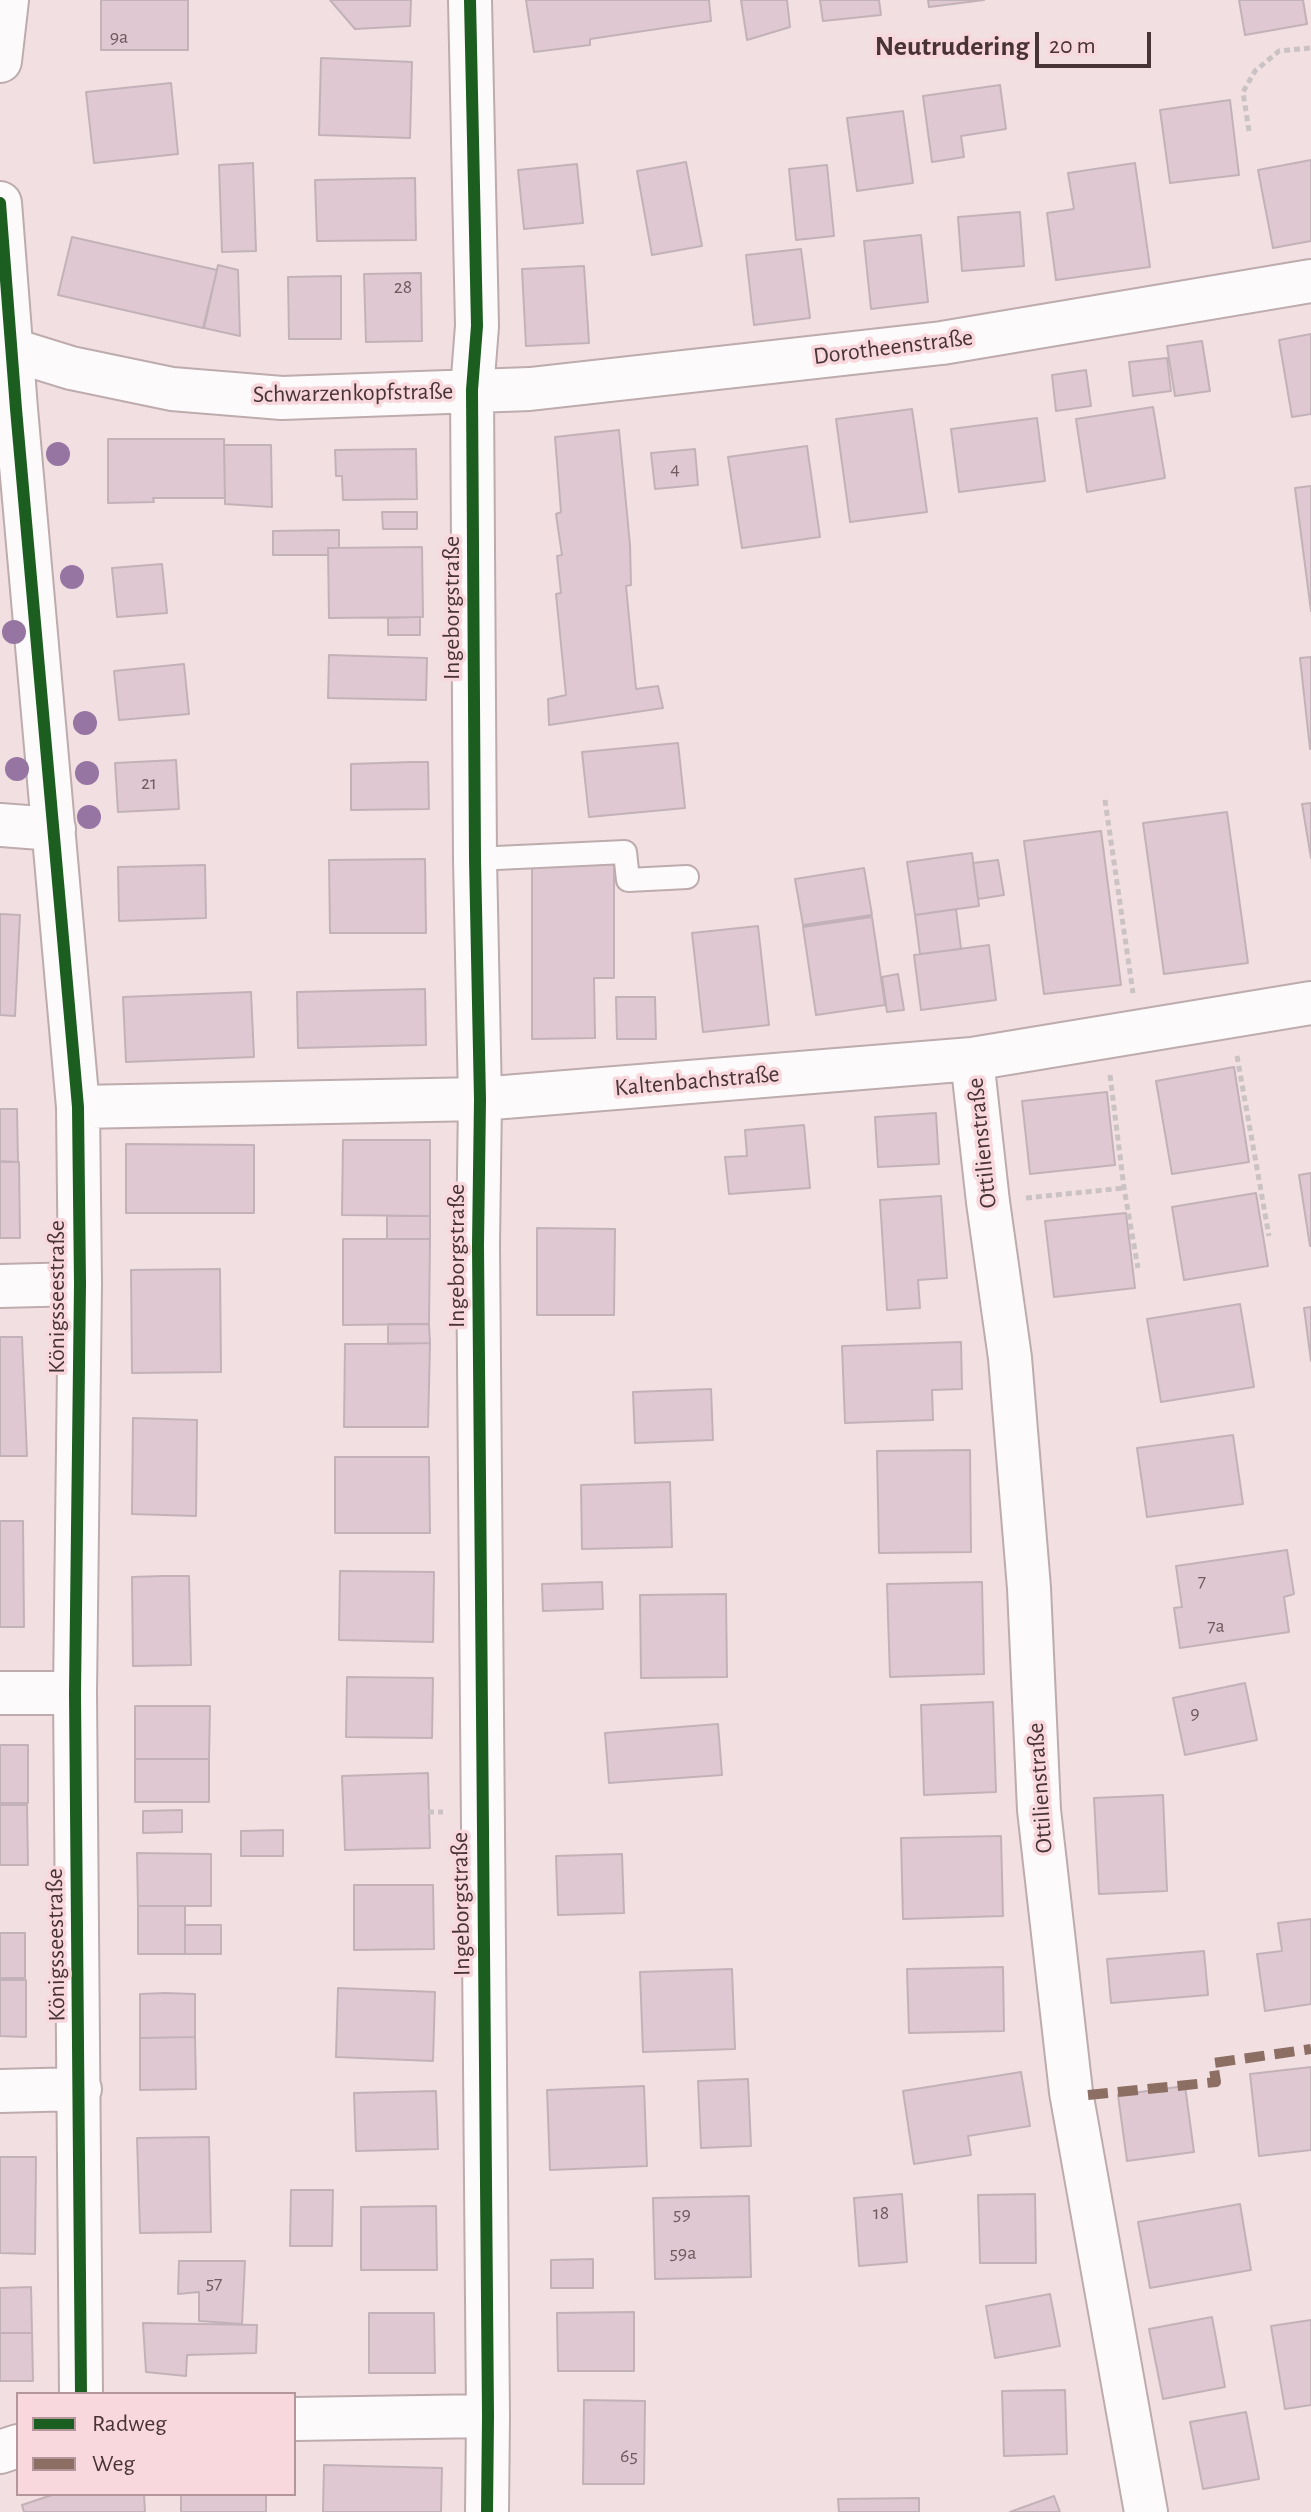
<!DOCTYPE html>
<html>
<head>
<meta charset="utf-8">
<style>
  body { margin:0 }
  #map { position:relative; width:1311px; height:2512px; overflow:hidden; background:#f1dfe2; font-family:"Alegreya Sans",sans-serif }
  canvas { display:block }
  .legend { position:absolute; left:16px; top:2392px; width:280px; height:104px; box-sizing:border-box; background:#f8d8dd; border:2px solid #b2969b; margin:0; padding:10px 14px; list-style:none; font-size:24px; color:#483337 }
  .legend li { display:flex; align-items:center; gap:16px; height:40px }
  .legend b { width:40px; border:2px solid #b2969b }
  .scale { position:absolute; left:1035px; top:32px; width:116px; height:36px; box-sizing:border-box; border:4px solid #483337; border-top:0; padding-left:10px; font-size:24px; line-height:28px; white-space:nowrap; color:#483337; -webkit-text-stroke:6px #f8d8dd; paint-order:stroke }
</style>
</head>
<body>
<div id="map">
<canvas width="1311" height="2512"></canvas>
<ul class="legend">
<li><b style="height:10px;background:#1b5e20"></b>Radweg</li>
<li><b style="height:10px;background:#8d6e63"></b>Weg</li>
</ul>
<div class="scale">20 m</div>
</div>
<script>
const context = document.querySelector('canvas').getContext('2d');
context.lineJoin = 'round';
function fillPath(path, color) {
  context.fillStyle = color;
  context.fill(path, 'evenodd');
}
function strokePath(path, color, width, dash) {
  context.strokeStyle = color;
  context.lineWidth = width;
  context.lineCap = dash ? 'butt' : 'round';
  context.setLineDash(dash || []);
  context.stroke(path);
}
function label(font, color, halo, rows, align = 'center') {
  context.font = font + ' "Alegreya Sans",sans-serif';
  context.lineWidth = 7;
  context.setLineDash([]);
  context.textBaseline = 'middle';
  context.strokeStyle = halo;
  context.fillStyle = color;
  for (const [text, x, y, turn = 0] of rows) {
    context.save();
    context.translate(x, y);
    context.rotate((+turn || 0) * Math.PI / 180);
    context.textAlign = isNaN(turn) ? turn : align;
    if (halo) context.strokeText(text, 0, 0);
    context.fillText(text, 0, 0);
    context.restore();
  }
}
const building = new Path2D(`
  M101,0H188V50H101Z
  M330,0H411L410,26L355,29Z
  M526,0H709L711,21L590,39V45L534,52Z
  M741,0H787L790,27L747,40Z
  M820,0H879L881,15L823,21Z
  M928,0H984L929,7Z
  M1239,0H1303L1307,24L1245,35Z
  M321,58L412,62L410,138L319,135Z
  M171,83L178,154L94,163L86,92Z
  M1000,85L1006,129L961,136L964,157L932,162L923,96Z
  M1230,100L1239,175L1170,183L1160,110Z
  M903,111L913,183L857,191L847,118Z
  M1311,160V241L1273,248L1258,170Z
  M686,162L702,246L652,255L637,171Z
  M253,163L256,251L222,252L219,165Z
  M1135,163L1150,267L1056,280L1047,213L1074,209L1068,173Z
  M577,164L583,223L524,229L518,170Z
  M827,165L834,236L796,240L789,169Z
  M415,178L416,240L317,241L315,180Z
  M1020,212L1024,266L962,271L958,217Z
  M921,235L928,302L871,309L864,241Z
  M72,237L217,270L203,328L58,295Z
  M801,249L810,318L754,325L746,255Z
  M218,265L238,270L240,336L204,328Z
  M584,266L589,343L526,346L522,269Z
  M421,273L422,341L366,342L364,274Z
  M341,276V339H289L288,277Z
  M1311,334V414L1292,417L1279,340Z
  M1202,341L1210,391L1175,396L1167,346Z
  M1167,358L1171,391L1133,396L1129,362Z
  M1086,370L1091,406L1056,411L1052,375Z
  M1153,407L1165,478L1087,492L1076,419Z
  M912,409L927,512L850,522L836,419Z
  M1037,418L1045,481L959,492L951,429Z
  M619,430L630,545L631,585L626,586L636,689L658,686L663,708L549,725L548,699L566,695L556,594L561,593L557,556L562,555L556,514L561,512L555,437Z
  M108,439H224L225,498H153L154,502L108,503Z
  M224,445H271L272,507L225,504Z
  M807,446L820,537L742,548L728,457Z
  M416,449L417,499L343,500L342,476H336L335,450Z
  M695,449L698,485L655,489L651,453Z
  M1311,486V611L1295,488Z
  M382,512H417V529H383Z
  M339,530V548H328V555H273V531Z
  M422,547L423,617L329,618L328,548Z
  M162,564L167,613L117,617L112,568Z
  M420,617V635H388V618Z
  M329,655L427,658L426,700L328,698Z
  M1311,657V749H1310L1300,658Z
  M184,664L189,714L119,720L114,671Z
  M678,743L685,808L589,817L582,752Z
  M176,760L179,809L118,812L115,763Z
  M412,762H428L429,809L351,810V764Z
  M1311,803V858L1302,804Z
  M1227,812L1248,963L1164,974L1143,823Z
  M1101,831L1121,985L1044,994L1024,841Z
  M972,853L979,906L915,915L907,862Z
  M425,859L426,933H330L329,860Z
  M998,860L1004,895L978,899L973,863Z
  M532,863H614V978H594L595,1038L532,1039Z
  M205,865L206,918L119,921L118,867Z
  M864,868L872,915L803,925L795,879Z
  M956,909L961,949L920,954L915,915Z
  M0,914L20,915L15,1016L0,1015Z
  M872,917L885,1005L816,1015L803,927Z
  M758,926L769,1025L703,1032L692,933Z
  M989,945L996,1000L921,1010L914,955Z
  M898,974L904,1010L887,1012L882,977Z
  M425,989L426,1045L298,1048L297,992Z
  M251,992L254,1057L126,1062L123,997Z
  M616,997H655L656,1039H617Z
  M1234,1067L1249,1162L1172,1174L1156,1081Z
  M1107,1092L1115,1165L1030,1174L1022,1101Z
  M0,1109H17L18,1162L0,1161Z
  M936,1113L939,1164L878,1167L875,1117Z
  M804,1125L810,1188L729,1194L725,1157L747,1156L745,1130Z
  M343,1140H430V1216L342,1215Z
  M126,1144L254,1145V1213H126Z
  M0,1162H19L20,1238H0Z
  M1311,1173V1246H1310L1299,1175Z
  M1256,1193L1268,1266L1184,1280L1172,1207Z
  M941,1196L947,1278L918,1280L920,1308L887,1310L880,1200Z
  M1126,1213L1135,1288L1054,1297L1045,1221Z
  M387,1216H430V1239H387Z
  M537,1228L615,1229L614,1315H537Z
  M343,1239H430L429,1324L343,1325Z
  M220,1269L221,1372L132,1373L131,1270Z
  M1240,1304L1254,1387L1161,1402L1147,1319Z
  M1311,1307V1361L1304,1308Z
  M388,1324H429L430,1343L388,1344Z
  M0,1337H22L27,1456H0Z
  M961,1342L962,1389L932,1390L933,1420L845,1423L842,1346Z
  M430,1343L428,1427H344L345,1344Z
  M711,1389L713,1440L635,1443L633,1392Z
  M133,1418L197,1420L196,1516L132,1514Z
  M1233,1435L1243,1504L1147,1517L1137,1448Z
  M970,1450L971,1552L879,1553L877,1451Z
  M335,1457H429L430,1533H335Z
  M670,1482L672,1547L582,1549L581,1485Z
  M0,1521H23L24,1627H0Z
  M1287,1550L1294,1594L1284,1597L1289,1632L1180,1648L1174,1608L1182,1607L1176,1566Z
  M340,1571L434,1572L433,1642L339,1640Z
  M162,1576H189L191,1665L133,1666L132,1577Z
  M602,1582L603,1609L543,1611L542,1584Z
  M982,1582L984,1674L890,1677L887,1584Z
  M726,1594L727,1677L641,1678L640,1595Z
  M347,1677L433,1678L432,1738L346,1737Z
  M1245,1683L1257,1740L1185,1755L1173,1698Z
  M993,1702L996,1792L924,1795L921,1705Z
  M135,1706H210L209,1759H135Z
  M718,1724L722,1775L609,1783L605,1733Z
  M0,1745H28V1803H0Z
  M135,1759H209V1802H135Z
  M428,1773L430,1848L345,1850L342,1776Z
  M1163,1795L1167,1891L1099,1894L1094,1798Z
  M0,1805H27L28,1865H0Z
  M182,1810V1832L143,1833V1811Z
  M283,1830V1856H241V1831Z
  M1001,1836L1003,1916L903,1919L901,1838Z
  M137,1853L211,1854V1906H138Z
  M622,1854L624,1913L558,1915L556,1856Z
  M354,1885H433L434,1949L354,1950Z
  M138,1906H185V1954H138Z
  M1311,1919V2004L1265,2011L1257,1954L1282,1951L1278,1923Z
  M185,1925H221V1954H185Z
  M0,1933H25V1978H0Z
  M1204,1951L1208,1995L1111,2003L1107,1959Z
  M1003,1967L1004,2031L909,2033L907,1969Z
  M732,1969L735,2049L643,2052L640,1972Z
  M0,1980H26V2037L0,2036Z
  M338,1988L435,1992L433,2061L336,2057Z
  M165,1993L195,1994V2037L140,2038V1994Z
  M195,2037L196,2089L140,2090V2038Z
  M1311,2067V2150L1259,2156L1250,2074Z
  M1021,2072L1030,2126L968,2136L971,2155L914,2164L903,2091Z
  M748,2079L751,2146L701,2148L698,2081Z
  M644,2086L647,2166L550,2170L547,2090Z
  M1185,2086L1194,2152L1127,2161L1118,2095Z
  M436,2091L438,2149L356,2151L354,2093Z
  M209,2137L211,2232L140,2233L137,2138Z
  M0,2157H36L35,2254L0,2253Z
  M291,2190H333L332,2246H290Z
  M902,2194L907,2262L859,2266L854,2198Z
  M1035,2194L1036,2263H980L978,2195Z
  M749,2196L751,2277L655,2279L653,2198Z
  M1240,2204L1251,2270L1150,2288L1138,2222Z
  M436,2206L437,2270H361V2207Z
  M593,2259V2288H551V2260Z
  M179,2261H245L242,2324L199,2321V2292L178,2294Z
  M31,2287L32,2333H0V2288Z
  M1050,2294L1060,2346L995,2358L986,2306Z
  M634,2312V2371H558L557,2313Z
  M369,2313H434L435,2373H369Z
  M1212,2317L1225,2387L1163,2399L1149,2329Z
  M1311,2320V2405L1285,2409L1271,2326Z
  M143,2323L257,2325L256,2353L187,2355L186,2376L146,2372Z
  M0,2333H32L33,2381H0Z
  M1065,2390L1067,2454L1004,2456L1002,2391Z
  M584,2400L645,2401L644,2484H583Z
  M1246,2412L1259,2479L1203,2489L1190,2422Z
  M324,2465L442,2468L441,2512H323Z
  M55,2494H144L145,2512H24L22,2505Z
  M181,2494H266V2512H181Z
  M1054,2496L1060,2512H1010Z
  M919,2498V2512H839L838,2499Z`);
fillPath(building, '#dfc8d2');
strokePath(building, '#c2b2b8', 2);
const lane = new Path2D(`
  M475,859L625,852L628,880L687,877`);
const street = new Path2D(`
  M470,0L477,326L472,390L475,859L480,1099L478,1245L488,2416L487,2512
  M0,61L7,0
  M0,203L16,409L78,1107L80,1284L75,1693L81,2394
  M0,346L71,368L172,389L282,398L530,389L942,343L1311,281
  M0,825L54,829
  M972,1059L988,1202L1010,1358L1029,1588L1039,1810L1071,2092L1146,2512
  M78,1107L480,1099L972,1059L1311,1003
  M0,1286L80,1284
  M0,1693H75
  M0,2091L80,2089
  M294,2419L488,2416
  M0,2452L18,2446`);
strokePath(lane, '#bdabae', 26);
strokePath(street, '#bdabae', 46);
strokePath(new Path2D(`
  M1249,131L1243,92L1255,71L1279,51L1311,48
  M1105,800L1133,993
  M1237,1056L1269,1236
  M1110,1075L1124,1188L1138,1268
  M1026,1198L1124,1188
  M428,1812H443
  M87,2494V2495`), '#cbc2c4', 5, [6, 4]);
strokePath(lane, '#fdfafb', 22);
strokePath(street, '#fdfafb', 42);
strokePath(new Path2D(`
  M1088,2095L1216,2082L1213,2063L1311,2049`), '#8d6e63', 10, [20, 10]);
strokePath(new Path2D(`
  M470,0L477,326L472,390L475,859L480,1099L478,1245L488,2416L487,2512
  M0,203L16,409L78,1107L80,1284L75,1693L81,2394`), '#1b5e20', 12);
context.fillStyle = '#9675a2';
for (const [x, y] of [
  [58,454],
  [72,577],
  [14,632],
  [85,723],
  [17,769],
  [87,773],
  [89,817]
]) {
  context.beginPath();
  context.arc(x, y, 12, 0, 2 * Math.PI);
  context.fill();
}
label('20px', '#6f5a5f', null, [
  ["9a",119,37],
  ["28",403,287],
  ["4",675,469],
  ["21",149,783],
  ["7",1202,1581],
  ["7a",1216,1626],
  ["9",1195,1713],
  ["18",881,2213],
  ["59",682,2214],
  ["59a",683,2253],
  ["57",214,2283],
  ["65",629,2456]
]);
label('24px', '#483337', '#f8d8dd', [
  ["Dorotheenstraße",893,347,-7],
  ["Schwarzenkopfstraße",353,393,-1],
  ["Ingeborgstraße",452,608,-90],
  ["Kaltenbachstraße",697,1081,-5],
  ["Ottilienstraße",982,1143,-96],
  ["Ingeborgstraße",457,1256,-90],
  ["Königsseestraße",57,1297,-90],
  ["Ottilienstraße",1040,1788,-94],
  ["Ingeborgstraße",461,1904,-91],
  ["Königsseestraße",56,1945,-91]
]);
label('bold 28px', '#483337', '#f8d8dd', [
  ["Neutrudering",952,47]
]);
</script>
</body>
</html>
